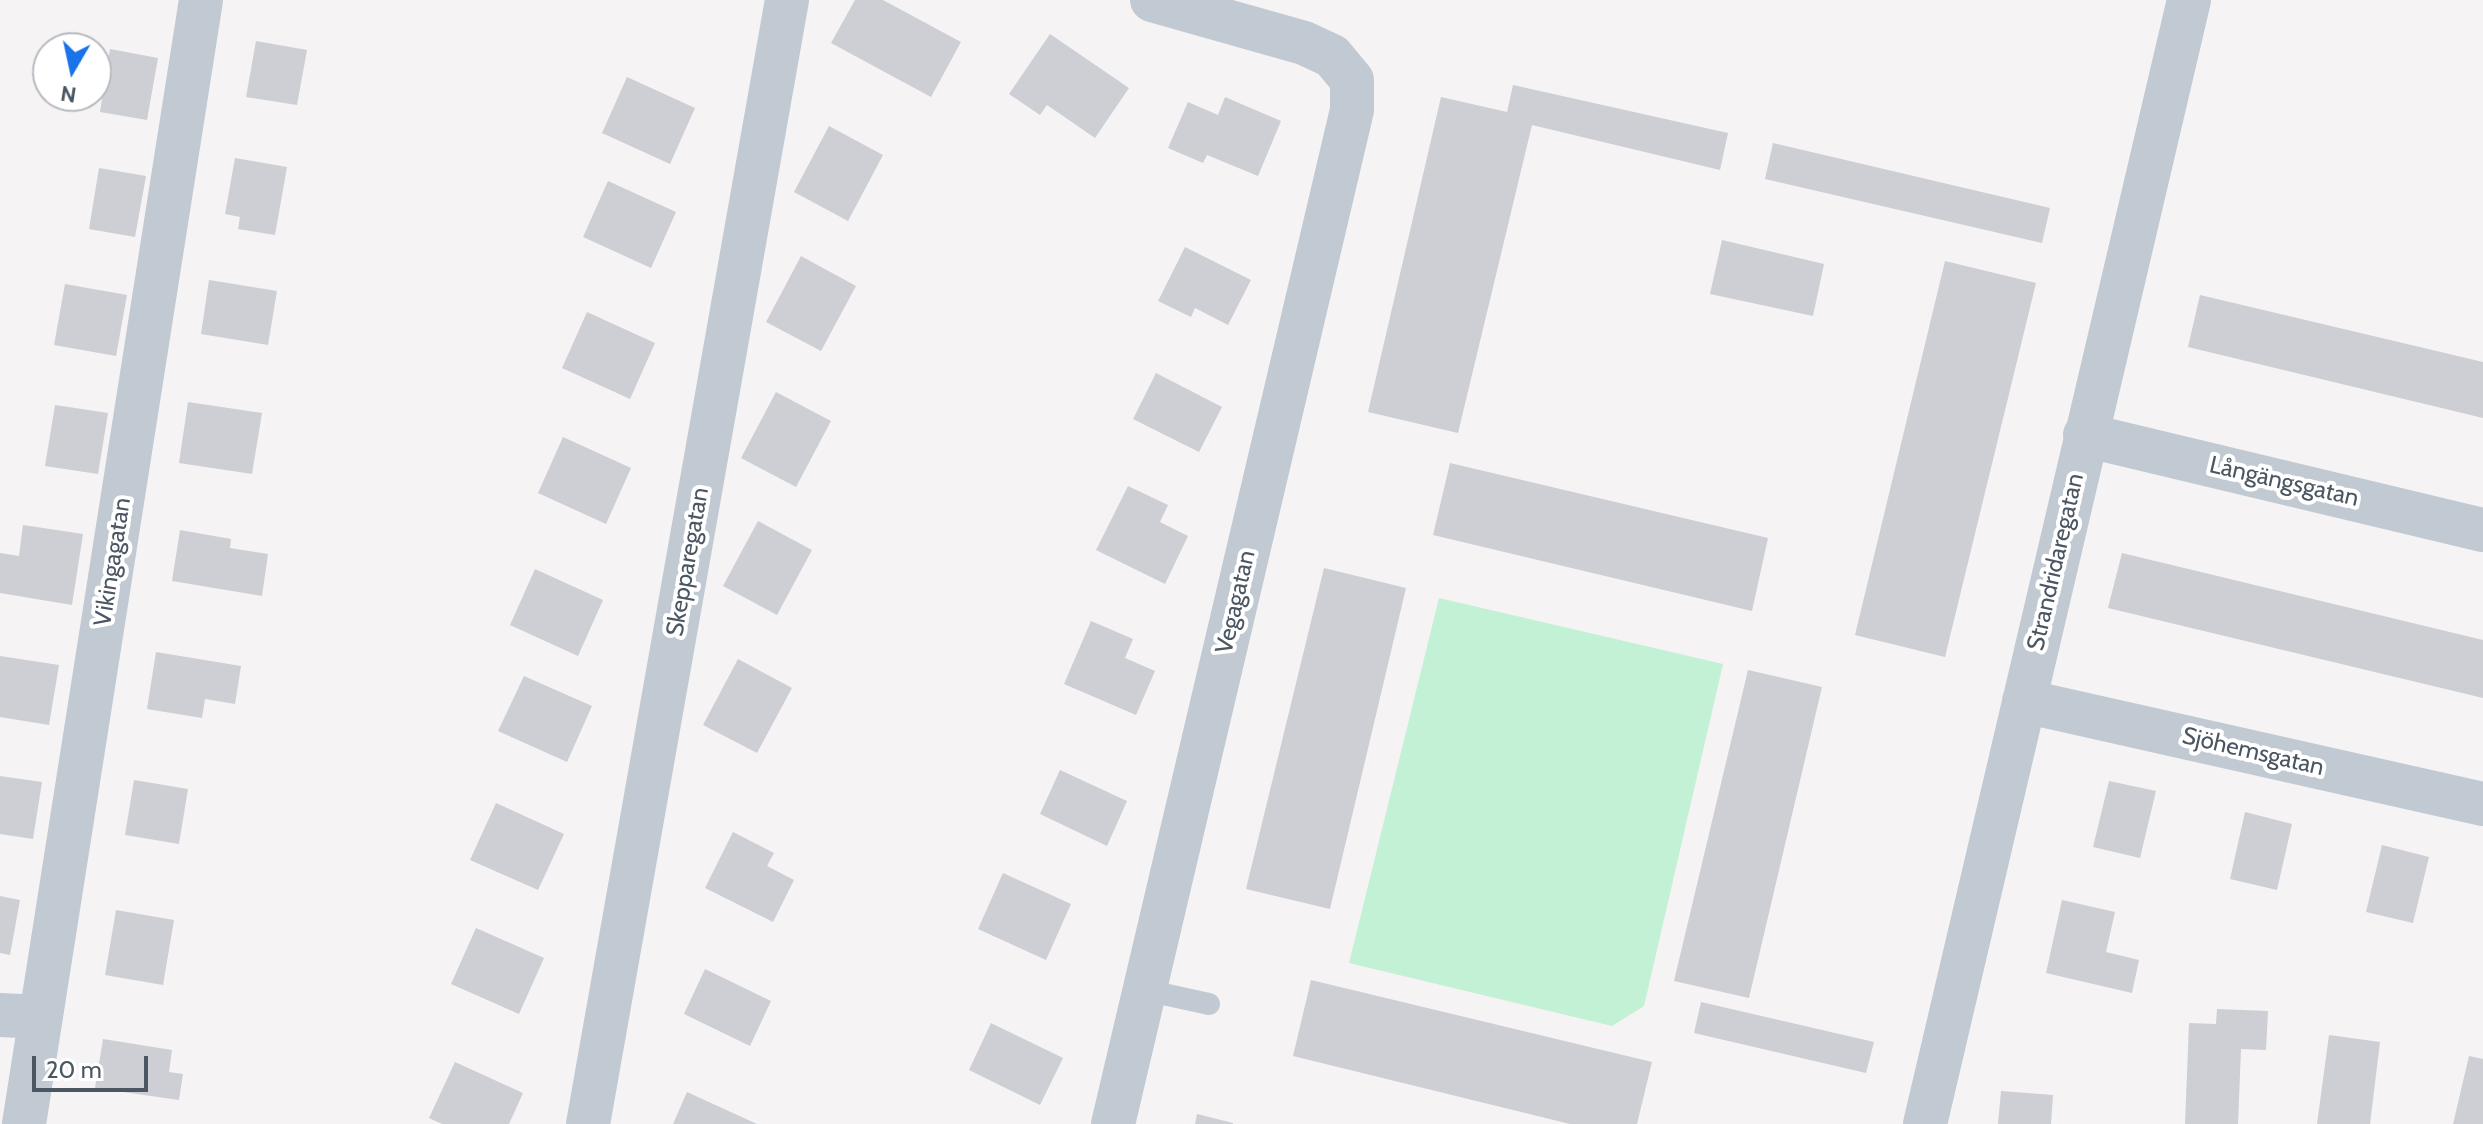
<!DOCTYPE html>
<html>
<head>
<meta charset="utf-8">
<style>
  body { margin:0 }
  #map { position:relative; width:2483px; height:1124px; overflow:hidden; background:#f5f3f3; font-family:Cabin,sans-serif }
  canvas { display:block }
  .north { position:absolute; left:32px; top:32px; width:80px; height:80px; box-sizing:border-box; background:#fff; border:2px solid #b7bbc0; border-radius:50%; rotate:189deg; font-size:22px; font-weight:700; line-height:32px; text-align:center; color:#4a5661 }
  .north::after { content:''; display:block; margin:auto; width:28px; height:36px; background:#1a73e8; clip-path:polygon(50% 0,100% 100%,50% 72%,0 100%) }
  .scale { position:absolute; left:32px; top:1056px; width:116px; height:36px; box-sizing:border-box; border:4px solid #4a5661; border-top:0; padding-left:10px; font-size:24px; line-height:28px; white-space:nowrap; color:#4a5661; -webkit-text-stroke:6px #fff; paint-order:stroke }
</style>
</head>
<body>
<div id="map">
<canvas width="2483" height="1124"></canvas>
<div class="north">N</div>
<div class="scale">20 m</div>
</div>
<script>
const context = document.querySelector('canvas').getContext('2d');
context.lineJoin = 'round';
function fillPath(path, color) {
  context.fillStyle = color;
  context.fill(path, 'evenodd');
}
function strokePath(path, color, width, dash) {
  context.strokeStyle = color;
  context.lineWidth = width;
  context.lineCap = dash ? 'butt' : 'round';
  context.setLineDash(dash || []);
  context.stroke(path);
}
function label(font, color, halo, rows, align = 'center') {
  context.font = font + ' Cabin,sans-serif';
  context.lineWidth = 8;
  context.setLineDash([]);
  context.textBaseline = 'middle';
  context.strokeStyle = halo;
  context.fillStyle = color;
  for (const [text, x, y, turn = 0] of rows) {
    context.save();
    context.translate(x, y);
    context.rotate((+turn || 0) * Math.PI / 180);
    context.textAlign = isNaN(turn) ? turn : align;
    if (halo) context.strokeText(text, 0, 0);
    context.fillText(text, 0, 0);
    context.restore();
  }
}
fillPath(new Path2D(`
  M1439,598L1723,664L1644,1006L1612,1026L1349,963Z`), '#c3f1d5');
fillPath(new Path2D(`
  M855,0H883L961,42L931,97L831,43Z
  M1050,34L1129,88L1095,138L1047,105L1040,115L1009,94Z
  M256,41L307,50L297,105L246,97Z
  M110,49L158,58L147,120L100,112Z
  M627,77L695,108L670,164L602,133Z
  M1513,85L1728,133L1720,170L1532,125L1458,433L1368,412L1441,97L1507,112Z
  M1225,97L1281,121L1258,176L1207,155L1203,163L1168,148L1188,102L1218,115Z
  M829,126L883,155L848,221L794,192Z
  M1773,143L2050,208L2042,243L1765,179Z
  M235,158L287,167L275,235L238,229L240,217L225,214Z
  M99,168L146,176L135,237L89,229Z
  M608,181L676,212L651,268L583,237Z
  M1722,240L1824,264L1813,316L1710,294Z
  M1185,247L1251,280L1228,325L1195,308L1191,317L1158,301Z
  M801,256L856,286L821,351L766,322Z
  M1945,261L2036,283L1945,657L1855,635Z
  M209,280L277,291L268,345L201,334Z
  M65,284L127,295L116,356L54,345Z
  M2200,295L2483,362V418L2188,347Z
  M587,312L655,343L630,399L562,368Z
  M1156,373L1222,407L1199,452L1133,419Z
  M776,392L831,421L796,487L741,458Z
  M188,402L262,413L252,474L179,463Z
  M55,405L108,413L98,474L45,466Z
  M563,437L631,468L606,524L538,493Z
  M1450,463L1768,538L1752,611L1433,535Z
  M1128,486L1168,505L1160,522L1188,536L1165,584L1096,550Z
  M758,521L812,550L777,615L723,586Z
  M23,525L83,534L72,605L0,593V553L19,556Z
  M180,530L231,539L230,548L268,554L262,596L172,581Z
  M2122,553L2483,640V698L2108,608Z
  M1324,568L1406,588L1330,909L1246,889Z
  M535,569L603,600L578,656L510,625Z
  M1091,621L1133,639L1125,658L1155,671L1136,715L1064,684Z
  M156,652L241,666L235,704L205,699L202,718L147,709Z
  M0,656L59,665L49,725L0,717Z
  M738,659L792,688L757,753L703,725Z
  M1748,670L1822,687L1749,998L1674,981Z
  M524,676L592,706L567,762L498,731Z
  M1060,770L1127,801L1107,846L1040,814Z
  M0,776L42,782L33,839L0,834Z
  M134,780L188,789L179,844L125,835Z
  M2109,781L2156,791L2140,858L2093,847Z
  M496,803L564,834L538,890L470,860Z
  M2245,812L2292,824L2277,890L2230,879Z
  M733,832L774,853L767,866L794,880L773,922L705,888Z
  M2382,845L2429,857L2413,923L2366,912Z
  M1003,873L1071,904L1046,960L978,929Z
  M0,896L20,900L10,955L0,953Z
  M2062,900L2115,912L2106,952L2139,960L2132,993L2046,973Z
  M116,910L174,920L163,985L105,975Z
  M476,928L544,958L519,1014L451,984Z
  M705,969L771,1001L750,1046L684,1014Z
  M1311,980L1652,1062L1637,1124H1570L1293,1056Z
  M1701,1002L1874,1042L1866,1073L1694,1033Z
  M2217,1009L2268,1011L2266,1050L2241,1049L2238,1124H2185L2189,1023L2216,1024Z
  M991,1023L1063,1058L1040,1105L969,1070Z
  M2329,1035L2380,1042L2370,1124H2317Z
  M103,1039L172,1050L169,1072L183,1074L179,1100L95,1088Z
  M2469,1056L2483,1059V1124H2453Z
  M455,1062L523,1093L509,1124H442L429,1118Z
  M2001,1091L2053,1095L2051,1124H1998Z
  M687,1092L757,1124H673Z
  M1197,1114L1233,1123V1124H1195Z`), '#cdcfd5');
strokePath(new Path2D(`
  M1145,990L1209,1004`), '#c1cad2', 22);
strokePath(new Path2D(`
  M2085,435L2483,530
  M2024,701L2483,804
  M0,1015L41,1017
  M24,1124L201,0
  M588,1124L787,0
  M1113,1124L1352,110V80L1332,56L1304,43L1152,0
  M1925,1124L2189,0`), '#c1cad2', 44);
label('24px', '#4a5661', '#fff', [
  ["Långängsgatan",2284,482,13],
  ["Vikingagatan",113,562,-81],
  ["Skepparegatan",688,562,-80],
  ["Strandridaregatan",2056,562,-77],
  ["Vegagatan",1236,602,-77],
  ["Sjöhemsgatan",2253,752,13]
]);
</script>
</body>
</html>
